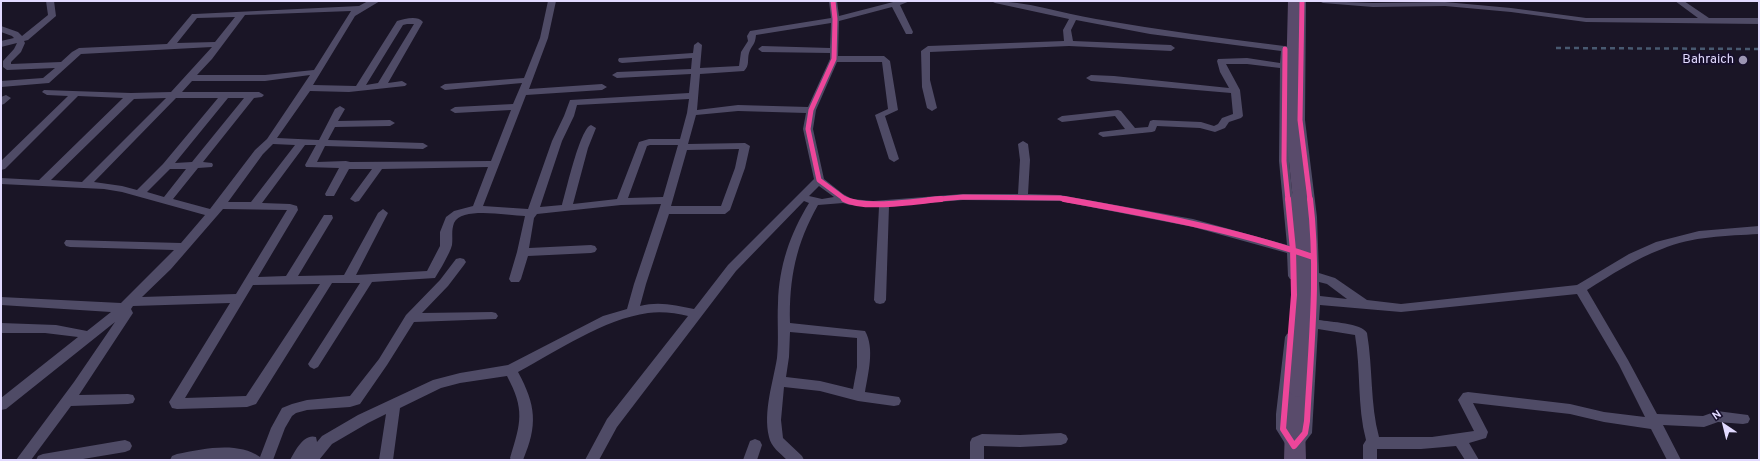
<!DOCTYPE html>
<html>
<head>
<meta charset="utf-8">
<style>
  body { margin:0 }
  #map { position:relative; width:1760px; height:461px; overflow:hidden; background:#1a1526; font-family:Overpass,sans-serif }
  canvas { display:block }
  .frame { position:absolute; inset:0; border:2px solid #e2daff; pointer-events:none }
  .north { position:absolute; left:1704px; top:405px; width:40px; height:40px; -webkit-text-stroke:3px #170f2c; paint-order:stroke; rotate:325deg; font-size:11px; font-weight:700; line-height:16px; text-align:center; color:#e2daff }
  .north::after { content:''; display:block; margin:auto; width:14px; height:18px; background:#e2daff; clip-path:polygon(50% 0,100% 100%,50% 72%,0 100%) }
</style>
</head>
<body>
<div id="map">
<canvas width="1760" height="461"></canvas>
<div class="frame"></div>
<div class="north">N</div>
</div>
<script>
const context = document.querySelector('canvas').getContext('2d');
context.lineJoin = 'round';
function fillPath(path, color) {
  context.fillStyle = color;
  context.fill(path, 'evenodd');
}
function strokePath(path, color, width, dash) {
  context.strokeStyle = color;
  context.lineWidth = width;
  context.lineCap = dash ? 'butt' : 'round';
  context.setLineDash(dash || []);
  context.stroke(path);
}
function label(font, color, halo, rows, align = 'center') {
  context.font = font + ' Overpass,sans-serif';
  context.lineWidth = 4;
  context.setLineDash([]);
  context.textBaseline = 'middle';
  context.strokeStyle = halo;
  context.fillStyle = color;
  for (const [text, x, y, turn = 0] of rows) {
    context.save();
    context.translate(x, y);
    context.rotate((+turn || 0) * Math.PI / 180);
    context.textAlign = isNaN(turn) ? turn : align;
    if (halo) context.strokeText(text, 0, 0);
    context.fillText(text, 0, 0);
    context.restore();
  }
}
fillPath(new Path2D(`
  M46,1H54L56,16L28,40L24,41L25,43L21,52L11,62V64L61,62L72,52L79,48L167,44L192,14H195L359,6L368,1H380L355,16L313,85L356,86L397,21C405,19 417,15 423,22L388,83L402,81L407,84L405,86L349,92L310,91L277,138L319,140L335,109L340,106L345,109L338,121L390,120L395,123L390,126L335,127L328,140L423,143L428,146L423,149L325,146L317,162L346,161L350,162L491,161L511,110L455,113L450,110L455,107L513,104L522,83L445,90L440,87L445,84L524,78L540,38L548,1H556L548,38L529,89L602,84L607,87L602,90L526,95L483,206L528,209L552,141L564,116L570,100L689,93L691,74L617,78L612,75L617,72L691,69L692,58L622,63L619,62L618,60L619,58L693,53L694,45L698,42L702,45L700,68L739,66L741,52L748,41L747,36L750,31L831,18L829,1H837L839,16L897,1H910L900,5L913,32L912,34H906L892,7L839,21L838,56H884L890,61L898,110L885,116L899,159L894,162L889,159L875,115L888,109L882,62H837L816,110L813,129L824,179L843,194L852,199L873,201L963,194H1018L1020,160L1018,144L1023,141L1028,144L1030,160L1028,194L1060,195L1193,219L1287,245L1279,161L1280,68L1247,64H1226L1240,90L1243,116L1241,118L1229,122L1225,128L1215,132L1200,128L1157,126L1155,131L1152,132L1103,137L1098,134L1100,132L1125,129L1115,116L1062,122L1057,119L1062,116L1118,110L1121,111L1135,128L1148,127L1150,121L1153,120L1201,122L1214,126L1218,124L1222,118L1233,114L1231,93L1091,81L1086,78L1091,75L1114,76L1229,88L1220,72L1217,61L1218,59L1247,58L1280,63L1281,51L1150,34L1076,20L1071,30L1073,41L1171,45L1175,48L1171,51L1069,46L930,52V80L937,108L932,111L927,108L922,87L921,51L928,46L1064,41L1063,30L1069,19L995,3L991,1C1026,1 1061,13 1096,19C1161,30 1226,39 1292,47L1296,50L1295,52H1289V161L1298,248L1303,249L1305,252L1303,255L1299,256L1300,276L1298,279H1290L1288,276L1287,253L1193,227L1060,201L963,200L889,206L886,300L884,303L880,304L876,303L874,300L879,207L850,205L843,203L818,205C796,244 789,278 790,323L865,331C875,348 868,374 865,392L899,397L901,401L899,405L894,406L858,401L820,391L784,387L781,420L783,438L802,456L804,460H787C780,453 771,447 769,437C763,411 773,383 777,358C779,340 777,321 778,303C779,266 790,234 809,203L804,201L736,271L617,427L599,460H585L607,419L688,316C676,313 661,311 648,313C604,319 557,351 518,372C536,405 538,425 523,460H511L510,458C521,422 525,410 507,376L460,383L441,388L400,408L393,460H379L386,414L368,423L332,444L319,460H290C295,451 304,433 316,437L317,442L322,436L358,415L433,380L460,373L508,365L603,316L627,309L634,284L661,204L621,205L537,214L534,218L529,248L591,245L595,246L597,249L595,252L591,253L528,256L521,279L519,282H511L509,279L517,252L525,216C509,216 462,206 454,223C451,231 453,237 452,245C450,253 440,270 435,278L372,282L318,367L314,369L310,367L308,364L360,283H332L256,404L247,407L177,409L172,408L169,402L230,303L133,306L131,309L133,313L131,316L79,395L128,394L133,395L135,399L133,403L128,404L71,406L31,460H16L74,382L115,322L6,409L1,410V398L78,337L45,333H1V323L56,325L87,331L111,312L1,305V297L121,303L174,250L70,247L66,246L64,243L66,240L181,243L205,215L122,192L104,189L1,184V178L39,180L123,98L78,96L5,169L1,170V161L68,96L47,95L42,92L44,90L131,93L171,92L212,47L81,54L49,83L1,87V81L43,78L55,68L7,70L3,67V61L14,49L17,43L1,47V41L14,38L12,36L1,32V26L18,32L22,36L48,15ZM351,11L314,70L265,75H197L212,59L245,15ZM235,17L215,42L177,43L197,18ZM831,23L830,48L762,46L758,49L762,52L830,53V59L808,107L738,105L697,110L700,74L744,71C750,65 747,60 749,53C752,44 755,46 756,35ZM407,24H414L378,83L366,85L403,25ZM310,75L267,139L255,150L210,209L173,199L198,168L212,167L213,165L212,163L203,162L254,98L262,97L264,95L259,92H182L192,81H265ZM166,98L82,182L51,180L134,99ZM176,98H218L163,164L137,190L122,186L94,182ZM228,98H244L192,162L175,163ZM689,99L687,113L680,139H649L639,142L617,199L573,204L588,148L596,128L591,125C580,128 566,192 562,205L540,207L562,141L574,116L577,105ZM738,111L806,113L803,129L814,179L728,265L694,309C676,305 658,301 640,306L646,284L669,214H725L730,210L745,168L750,146L745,143L688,144L696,115ZM273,144L295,145L251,202H228L263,154ZM305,145H316L305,165L306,167L339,168L325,194L326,196H334L349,169H372L350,199L355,202L359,201L382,169L488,167L473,206L454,211L446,217L440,232V246L427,271L356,275L388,213L383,209L378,213L344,275L298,276L333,218L332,215H324L286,276L258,277L298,210L297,206L290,204L262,203ZM650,145H678L663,197L628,198L647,146ZM739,149L735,168L721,206H671L687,150ZM170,169H186L164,197L147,192ZM819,186L834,197L822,199L809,196ZM223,209L287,210L236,294L142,297L171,269ZM320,284L246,396L185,398L253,285ZM790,332L857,338V367L853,389L820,381L786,377L789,357Z
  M1298,1H1306L1305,120L1317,217L1319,273L1335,278L1367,300L1401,304L1577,285L1629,254L1656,242L1699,231L1759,226V234C1727,236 1692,236 1662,249C1635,259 1611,275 1587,290L1628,360L1657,414L1703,416L1717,411L1748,415L1750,419L1748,423L1743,424L1718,422L1704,427L1663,425L1681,460H1667L1651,429L1604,422L1570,414L1473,403L1488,432L1486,438L1469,443L1479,460H1465L1456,446L1421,449H1377V460H1363V445L1366,440C1357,406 1361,370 1355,335L1318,329L1312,433L1299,450L1294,452L1289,450L1276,429V414L1285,337L1287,334L1291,332L1295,334L1297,337L1290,414V428L1295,436L1299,431L1300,421L1308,300L1307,217L1295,120ZM1319,282L1327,284L1347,299L1320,296ZM1577,294L1619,365L1645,417L1604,412L1570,404L1468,392L1463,393L1458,400L1474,431L1432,437H1379C1370,404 1373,368 1367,333C1362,323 1330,322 1319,320L1320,305L1401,312Z
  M1319,1L1373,3L1445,2L1511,8L1586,18H1698L1675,1H1684L1709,18H1759V24L1586,22L1511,12L1445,6L1373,7L1323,3Z
  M6,95L11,98L4,104L1,105V97Z
  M460,258L464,259L466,262L464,265L448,286L422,313L492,312L496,313L498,316L496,319L414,322L387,365L360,404L350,407L307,410L296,413L292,416L285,428L273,460H170L172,456L177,454C203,449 237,441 260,457L271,428L282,408L292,404L307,400L350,396L379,359L406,315L440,280L456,259Z
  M1061,433L1066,435L1068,439L1066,443L1061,445L1020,447L984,446V460H970V442L972,438L982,434L1020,435Z
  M755,439L760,441L762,445L757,460H743L750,441Z
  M125,440L130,442L132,446L130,450L125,452L77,460H36L38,456L43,454Z`), '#4f4b66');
fillPath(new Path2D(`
  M1298,379L1305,381L1308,387L1305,425L1306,460H1284L1285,425L1288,387L1291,381Z`), '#594b6b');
strokePath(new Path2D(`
  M1556,48L1759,49`), '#485970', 2.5, [5, 4]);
strokePath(new Path2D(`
  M1295,1L1292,123L1300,200`), '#594b6b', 14);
strokePath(new Path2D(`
  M1298,387L1304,239L1300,199`), '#594b6b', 19);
strokePath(new Path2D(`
  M833,1L835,19L834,59L811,110L808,129L819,180L846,200
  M1302,1L1300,120L1310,200
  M1285,49L1284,161L1288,200
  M928,200L963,197L1060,198L1069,200`), '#ed469a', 5);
strokePath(new Path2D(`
  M844,199C864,210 917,201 941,199
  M1064,199C1148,214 1232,229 1313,257
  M1288,199L1293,250L1294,295L1283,429L1294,446L1305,433L1307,421C1311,347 1319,272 1310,199`), '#ed469a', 6);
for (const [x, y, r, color] of [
  [1743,60,5,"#9c95b3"]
]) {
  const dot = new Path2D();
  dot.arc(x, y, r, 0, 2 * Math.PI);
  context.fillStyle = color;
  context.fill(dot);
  strokePath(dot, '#170f2c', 1.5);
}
label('13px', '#e2daff', '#170f2c', [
  ["Bahraich",1734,60]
], 'right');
</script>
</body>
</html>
